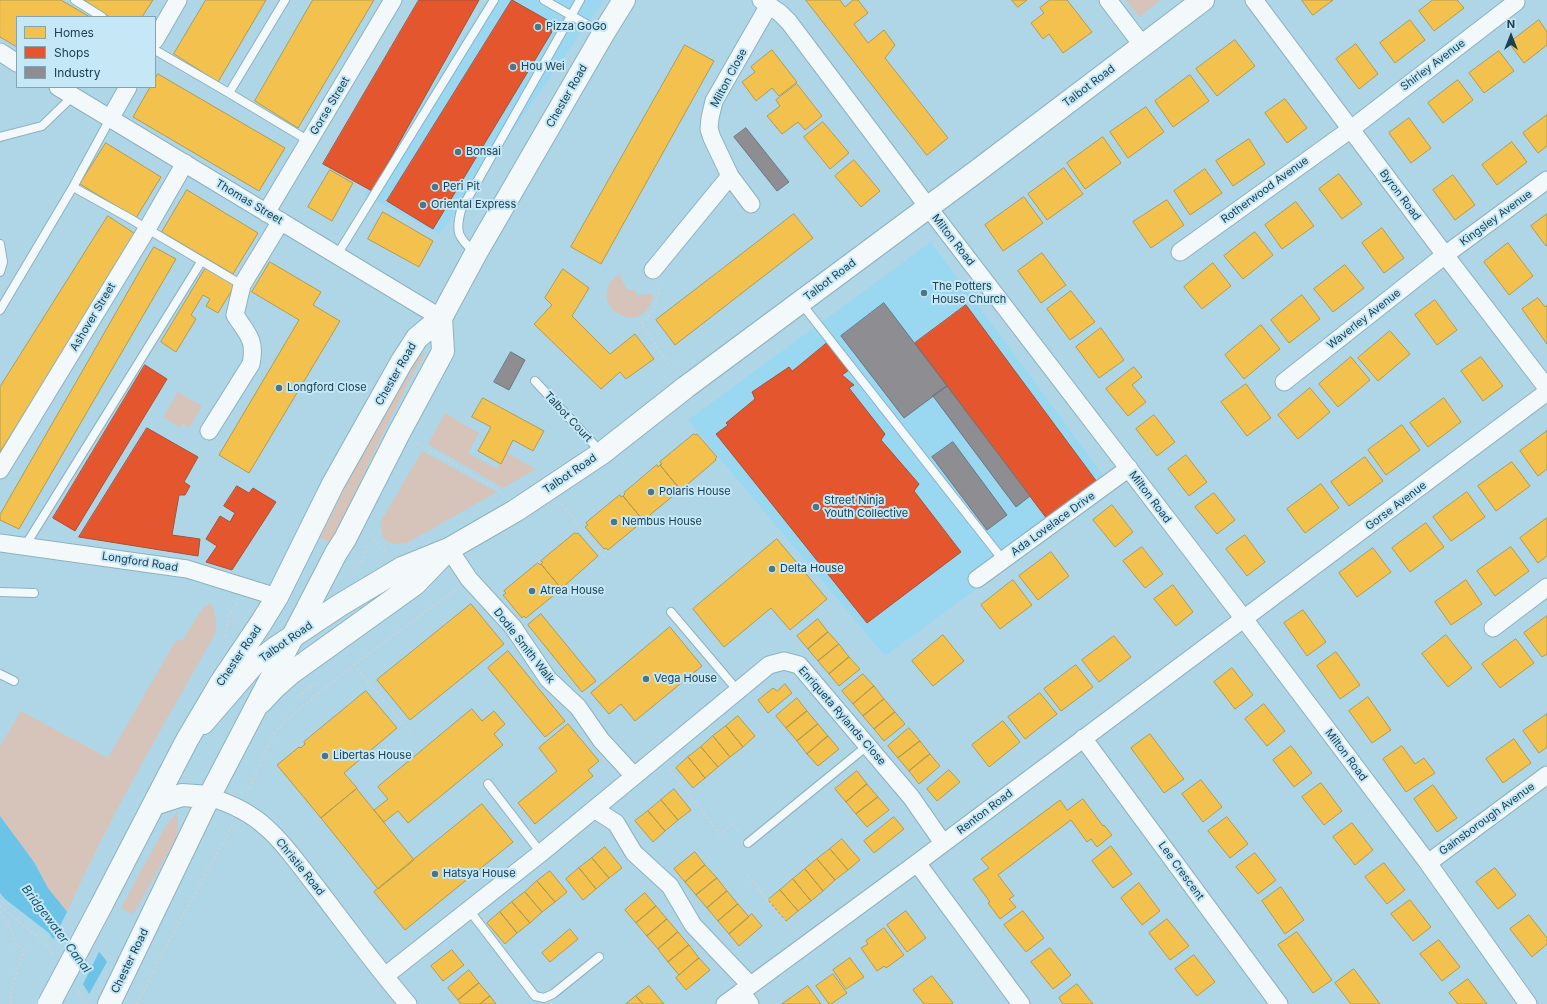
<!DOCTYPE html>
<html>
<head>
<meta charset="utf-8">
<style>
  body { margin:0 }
  #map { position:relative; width:1547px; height:1004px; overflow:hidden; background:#afd6e7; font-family:Inter,sans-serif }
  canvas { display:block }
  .legend { position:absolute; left:16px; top:16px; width:140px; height:72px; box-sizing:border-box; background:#c5e7f6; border:1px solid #81a5b4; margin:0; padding:5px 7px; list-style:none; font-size:12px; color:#1a4151 }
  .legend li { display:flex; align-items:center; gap:8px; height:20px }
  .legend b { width:20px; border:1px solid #81a5b4 }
  .north { position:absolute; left:1491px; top:16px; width:40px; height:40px; -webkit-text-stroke:3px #c5e7f6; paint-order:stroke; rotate:0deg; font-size:11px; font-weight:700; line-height:16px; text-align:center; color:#1a4151 }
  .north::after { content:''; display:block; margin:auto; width:14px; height:18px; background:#1a4151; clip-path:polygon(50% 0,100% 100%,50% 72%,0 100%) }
</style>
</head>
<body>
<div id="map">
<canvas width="1547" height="1004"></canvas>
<ul class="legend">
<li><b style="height:11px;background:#f2c14e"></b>Homes</li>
<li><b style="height:11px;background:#e4572e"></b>Shops</li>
<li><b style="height:11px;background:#8d8d92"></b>Industry</li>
</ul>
<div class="north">N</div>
</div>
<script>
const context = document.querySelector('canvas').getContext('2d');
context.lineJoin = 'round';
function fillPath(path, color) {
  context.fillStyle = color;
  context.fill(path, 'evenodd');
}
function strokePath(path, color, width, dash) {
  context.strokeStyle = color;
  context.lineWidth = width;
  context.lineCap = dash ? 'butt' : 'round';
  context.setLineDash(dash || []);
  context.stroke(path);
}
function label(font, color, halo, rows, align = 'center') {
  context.font = font + ' Inter,sans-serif';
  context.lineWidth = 4;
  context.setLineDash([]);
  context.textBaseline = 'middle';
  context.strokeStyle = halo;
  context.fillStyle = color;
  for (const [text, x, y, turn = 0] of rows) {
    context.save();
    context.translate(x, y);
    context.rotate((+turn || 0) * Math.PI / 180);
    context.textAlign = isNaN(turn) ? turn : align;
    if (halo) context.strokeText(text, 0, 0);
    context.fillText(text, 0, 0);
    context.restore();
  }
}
fillPath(new Path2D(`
  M487,0H604L440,234L364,195Z
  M931,242L1112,487L1043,540L885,656L688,420Z`), '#9ad7f1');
fillPath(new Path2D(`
  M1126,0H1161L1139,17Z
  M619,274L627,290H634L638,295L653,294C647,343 579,305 619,274Z
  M420,351L425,355L416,368L388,423L331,543L320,538L364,448Z
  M178,392L202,406L189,428L183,424L180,428L163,417Z
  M445,413L479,433L468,453L497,469L507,453L536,469L503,488L428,444Z
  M422,451L497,492L407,543C389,547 379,540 381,521Z
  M211,603C216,613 217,623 215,634C163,726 110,816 67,912L48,888L34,862L0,816V746L21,711L108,758L176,640L182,641L202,609Z
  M178,811V831L174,842L133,914L121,908L165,827Z`), '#d6c4ba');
fillPath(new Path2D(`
  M0,816L34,862L48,888L141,1004H96L49,933L5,899L0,893Z`), '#6bc4e8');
fillPath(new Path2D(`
  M68,910L100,950L82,986L52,942Z
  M108,960L142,1003L143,1004H94L88,996Z`), '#afd6e7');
const homes = new Path2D(`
  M0,0H61L90,17H17V47L0,37Z
  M84,0H153L142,17H110Z
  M206,0H266L218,82L174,54Z
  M313,0H374L298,128L255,101Z
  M806,0H840L845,7L853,0H858L868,13L854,24L868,43L884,30L895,45L885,58L948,138L927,155Z
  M1012,0H1027L1018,7Z
  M1050,0H1067L1092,32L1063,53L1049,34L1043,39L1031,23L1044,13L1040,8Z
  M1302,0H1333L1313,15Z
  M1433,0H1457L1464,8L1434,31L1419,11Z
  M1410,20L1425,40L1395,63L1380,43Z
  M1539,20L1547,32V45L1524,63L1509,43Z
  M1235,40L1255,66L1217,96L1196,69Z
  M1356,44L1378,74L1359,89L1336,59Z
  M685,45L714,61L601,264L571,247Z
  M772,50L797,82L779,96L772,88L756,101L742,82L755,72L751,67Z
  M1499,51L1514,71L1484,93L1469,73Z
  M158,74L285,148L259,191L133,117L150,87H155V79Z
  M1190,75L1209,101L1173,127L1155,101Z
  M1458,80L1473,100L1443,123L1428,103Z
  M797,84L822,116L805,130L798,122L782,134L767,116L780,106L776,100Z
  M1285,99L1307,128L1287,143L1265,113Z
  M1146,107L1164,132L1128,158L1110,132Z
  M1547,115V146L1538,153L1523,133Z
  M1409,118L1431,148L1411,163L1389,133Z
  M823,122L849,153L830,169L804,137Z
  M1103,137L1121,163L1085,189L1067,163Z
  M1249,139L1265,164L1233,186L1216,161Z
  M1512,142L1527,162L1497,185L1482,165Z
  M106,143L161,177L136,218L80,184Z
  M854,160L880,191L861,207L835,176Z
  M1064,168L1083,194L1047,220L1028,194Z
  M1205,169L1222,193L1190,215L1174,191Z
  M330,170L353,183L332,221L308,207Z
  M1339,174L1362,204L1342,219L1319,189Z
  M1453,175L1475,205L1455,220L1433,190Z
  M187,190L258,233L233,274L162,232Z
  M1024,197L1043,223L1003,251L985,225Z
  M1167,200L1184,225L1151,248L1133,222Z
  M1296,202L1314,226L1282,249L1265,225Z
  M383,212L433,241L419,267L368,239Z
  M794,214L813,238L675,345L656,320Z
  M1547,214V245L1546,246L1531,226Z
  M108,216L137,235L0,452V387Z
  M1382,228L1404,258L1384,273L1362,243Z
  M1255,232L1273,255L1243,279L1224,256Z
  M1508,243L1533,276L1509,295L1484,262Z
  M154,247L176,259L19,529L0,520V515Z
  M1042,253L1066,285L1041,303L1018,271Z
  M270,262L321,292L313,305L340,321L249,473L219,455L299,320L252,292Z
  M1213,263L1231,286L1202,309L1184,287Z
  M1345,265L1364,288L1333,312L1314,289Z
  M205,269H209L235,285L218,313L206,306L210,299L203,295L191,315L196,319L176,352L161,342Z
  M563,269L589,288L572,316L610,354L635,334L654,359L626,379L620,372L601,389L534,324L552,305L545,298Z
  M1071,291L1095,322L1070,340L1047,309Z
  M1302,295L1320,319L1289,343L1271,320Z
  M1538,298L1545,307L1547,305V344L1522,309Z
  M1435,300L1457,330L1437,345L1415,315Z
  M1261,325L1280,349L1244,379L1225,355Z
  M1101,328L1124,360L1099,378L1076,347Z
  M1390,331L1410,354L1378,381L1358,358Z
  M1351,357L1370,380L1338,407L1319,384Z
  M1481,357L1503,386L1483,401L1461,371Z
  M1134,367L1142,377L1132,385L1146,402L1128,416L1106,389Z
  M1246,384L1271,418L1247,436L1221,402Z
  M1310,388L1330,412L1298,439L1278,415Z
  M483,398L544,431L533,451L513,440L501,464L478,451L491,427L472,417Z
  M1444,398L1461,422L1428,447L1410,423Z
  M1154,415L1175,442L1157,456L1136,429Z
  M1402,425L1420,450L1386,475L1368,450Z
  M1547,431V469L1538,476L1520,451Z
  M694,434L695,435L697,434L717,457L715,459L716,460L682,489L681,487L679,488L660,465L662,464L660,462Z
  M1186,455L1207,482L1189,496L1168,469Z
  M1365,457L1383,481L1349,506L1331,482Z
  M1512,462L1530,486L1496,511L1478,486Z
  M657,465L658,467L660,465L679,488L677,490L679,491L645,519L643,517L642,519L623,496L625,494L624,493Z
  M1321,484L1339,508L1305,533L1287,509Z
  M1467,492L1485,517L1451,541L1433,517Z
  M1214,493L1235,520L1217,534L1195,507Z
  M620,495L621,497L623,496L642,519L640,520L642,522L608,550L606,548L604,549L585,527L588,525L586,523Z
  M1112,505L1133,532L1115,547L1093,520Z
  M1547,518V556L1538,563L1520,538Z
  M1426,523L1444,547L1410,572L1392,548Z
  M575,533L576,534L578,533L598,556L563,587L562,585L560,587L541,564L543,562L541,561Z
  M1245,535L1265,562L1247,576L1226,549Z
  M777,539L827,599L790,630L771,608L724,647L693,609Z
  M1142,547L1163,574L1145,588L1123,561Z
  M1511,547L1529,571L1495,596L1477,571Z
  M1373,548L1391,572L1357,597L1339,573Z
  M1051,552L1069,576L1038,600L1019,576Z
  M538,563L540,565L541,564L560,587L559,588L560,590L526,618L524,616L522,618L503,595L506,593L504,591Z
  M1013,580L1032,605L1000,629L981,605Z
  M1466,580L1482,604L1451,625L1435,602Z
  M1173,585L1193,612L1176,626L1154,599Z
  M471,604L504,644L410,720L377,680Z
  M1303,610L1326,642L1307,656L1284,623Z
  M541,614L596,681L582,692L528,625Z
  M1547,616V654L1542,657L1524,633Z
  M818,619L828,632L808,649L797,636Z
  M670,627L702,666L635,721L621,704L609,714L591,693Z
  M828,632L839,644L818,661L808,649Z
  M943,635L964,661L933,686L912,661Z
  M1446,635L1472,668L1448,687L1422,654Z
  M1114,636L1131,657L1099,682L1082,660Z
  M1516,639L1534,663L1500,688L1482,664Z
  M839,644L849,657L829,674L818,661Z
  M508,651L565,721L545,737L488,668Z
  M1336,652L1360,685L1340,699L1317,666Z
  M849,657L860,669L839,686L829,674Z
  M1076,665L1093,687L1061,711L1044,689Z
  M1232,668L1253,695L1235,709L1214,682Z
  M863,674L874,686L853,704L842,691Z
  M785,684L792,693L768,713L758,700L773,688L777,691Z
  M874,686L884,699L863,716L853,704Z
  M366,691L397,728L344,773L357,788L321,818L277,765L299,747L301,748L305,744L304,742Z
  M1040,693L1057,714L1025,739L1008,717Z
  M1368,697L1391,730L1372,743L1349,711Z
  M797,698L807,711L786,728L776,716Z
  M884,699L895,712L874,729L863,716Z
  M1264,704L1285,731L1267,746L1245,719Z
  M472,709L482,721L494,711L505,724L494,734L503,745L408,823L398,811L384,822L374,810L388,799L378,787Z
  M807,711L818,724L797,741L786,728Z
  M895,712L905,724L884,741L874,729Z
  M1547,714V747L1539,753L1523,731Z
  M738,716L755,736L743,747L726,726Z
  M1003,721L1020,742L989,767L972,745Z
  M568,724L599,761L588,770L593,776L535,824L518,803L557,771L539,748Z
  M818,724L828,736L807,754L797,741Z
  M726,726L743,747L730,757L713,736Z
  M909,728L920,741L898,758L888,746Z
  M1150,734L1184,779L1164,793L1131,748Z
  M713,736L730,757L718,767L701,747Z
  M828,736L839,749L818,766L807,754Z
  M1514,739L1531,763L1503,783L1486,759Z
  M920,741L930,754L909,771L898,758Z
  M1291,746L1312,773L1294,787L1273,760Z
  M1402,746L1415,764L1424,758L1435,773L1406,792L1383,759Z
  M701,747L718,767L705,778L688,757Z
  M930,754L940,766L919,784L909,771Z
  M688,757L705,778L693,788L676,768Z
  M949,770L960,782L937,801L927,789Z
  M857,771L867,784L846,802L835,789Z
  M1201,780L1222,807L1203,822L1182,794Z
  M1321,783L1342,811L1324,825L1302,797Z
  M867,784L878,797L856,814L846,802Z
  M1433,785L1457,818L1437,832L1414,799Z
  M357,789L414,860L378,889L321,818Z
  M674,789L691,810L678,820L661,800Z
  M878,797L889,810L867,827L856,814Z
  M1083,799L1103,826L1104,825L1112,835L1097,847L1091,839L1087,842L1071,820L998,875L1014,896L1009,899L1016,907L1000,919L988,903L990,902L973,879L989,868L981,859L1060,800L1067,810Z
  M661,800L678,820L665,831L648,811Z
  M482,804L513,842L405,930L374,892Z
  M648,811L665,831L653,842L635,821Z
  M894,817L904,829L874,853L864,841Z
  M1227,817L1248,844L1230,858L1208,831Z
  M1352,823L1373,850L1355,865L1333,837Z
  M842,839L860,860L848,870L830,849Z
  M1111,846L1132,874L1113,888L1092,861Z
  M605,847L622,868L609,878L592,858Z
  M830,849L848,870L835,880L817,859Z
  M695,852L705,865L685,882L674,869Z
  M1255,853L1276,880L1258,894L1236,867Z
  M592,858L609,878L596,889L579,868Z
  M817,859L835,880L823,891L805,869Z
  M1384,863L1405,890L1387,904L1365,877Z
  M705,865L717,878L696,895L685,882Z
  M579,868L596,889L583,900L566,879Z
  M1495,868L1516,895L1498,909L1476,882Z
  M805,869L823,891L811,901L793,879Z
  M550,871L567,892L555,902L537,881Z
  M717,878L727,891L707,908L696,895Z
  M793,879L811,901L798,911L780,890Z
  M537,881L555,902L542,912L525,892Z
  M1139,883L1160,911L1142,925L1121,898Z
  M1281,887L1304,920L1285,934L1262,901Z
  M780,890L798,911L786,921L768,900Z
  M727,891L738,904L718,921L707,908Z
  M525,892L542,912L530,923L512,902Z
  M645,893L656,906L636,923L625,910Z
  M1410,900L1431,927L1413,941L1391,914Z
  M512,902L530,923L517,933L500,912Z
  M738,904L749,917L729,934L718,921Z
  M656,906L667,919L647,936L636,923Z
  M906,911L926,938L907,952L887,925Z
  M1023,911L1044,938L1026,952L1004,925Z
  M500,912L517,933L505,944L487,923Z
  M752,914L762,926L739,946L729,934Z
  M1529,915L1547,938V944L1532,957L1510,929Z
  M667,919L678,932L658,949L647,936Z
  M1167,919L1189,946L1170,960L1149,933Z
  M884,928L904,955L886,968L884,966L877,971L861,948L868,944L866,941Z
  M570,929L578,939L550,962L542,953Z
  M678,932L689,945L668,962L658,949Z
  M1297,932L1332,980L1313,993L1278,945Z
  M1439,940L1460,967L1442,981L1420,954Z
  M689,945L699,958L679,975L668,962Z
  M1050,948L1071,975L1053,989L1031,962Z
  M452,950L464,965L443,981L431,966Z
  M1194,955L1215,982L1197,996L1175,969Z
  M699,958L710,970L686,990L676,978Z
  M850,958L864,977L846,989L833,970Z
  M1354,969L1380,1004H1351L1335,983Z
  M469,970L479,983L458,1000L448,988Z
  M833,974L847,993L831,1004H829L816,986Z
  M932,976L953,1003L951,1004H924L913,990Z
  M1468,979L1487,1004H1458L1449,993Z
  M479,983L490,996L480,1004H461L458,1000Z
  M1077,984L1093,1004H1063L1059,998Z
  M649,986L664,1004H643L636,996Z
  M808,986L821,1004H782Z
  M490,996L496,1004H480Z
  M636,996L643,1004H626Z`);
fillPath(homes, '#f2c14e');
strokePath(homes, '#b19b4f', 1);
const shops = new Path2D(`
  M419,0H479L372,191L323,164Z
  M512,0L556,25L433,229L387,201Z
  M966,305L1097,482L1047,519L915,343Z
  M827,343L849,370L842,375L854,385L849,388L885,434L881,440L919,484L914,491L961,552L867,623L716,434L728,425L726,423L755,399L752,392L789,367L792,371Z
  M145,365L167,379L75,531L53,518Z
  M147,428L198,457L184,482L190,486L185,495H179L172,535L200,539L198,556L79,537Z
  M237,486L249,493L253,488L276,502L232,570L206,562L217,546L206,539L220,516L230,522L235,513L224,506Z`);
fillPath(shops, '#e4572e');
strokePath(shops, '#a75038', 1);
const industry = new Path2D(`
  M746,128L789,182L777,191L734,137Z
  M884,303L947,386L904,418L841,336Z
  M511,352L525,360L509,390L494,382Z
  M947,386L1030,496L1016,507L933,396Z
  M953,442L1007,515L987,530L932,457Z`);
fillPath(industry, '#8d8d92');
strokePath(industry, '#6a767e', 1);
const lane = new Path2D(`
  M75,0L102,17
  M544,0L602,33
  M155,50L229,93L309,141
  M229,93L285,0
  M0,137L42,126L73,96
  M73,187L129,218L242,285
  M0,244L3,262L0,272
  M475,253C458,237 455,233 461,210L580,0
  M337,255L494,0
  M801,303L1003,560
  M0,310L73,187L110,119
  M535,381L601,452
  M25,546L201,262
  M0,592L34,593
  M671,612L738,691
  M0,674L14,681
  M488,784L541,853
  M748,843L867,746
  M469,910L535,996L544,998L553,994L599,957`);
const street = new Path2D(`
  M761,0L780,13L789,22L928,207L1244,619L1428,863L1528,1004
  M1108,0L1143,46
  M1254,0L1445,255L1547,388
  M155,40L178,0
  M0,52L17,63
  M58,87L441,318
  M110,119L128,87
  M751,204L730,176L712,138L709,129L710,118L714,101L769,5
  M266,213L393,0
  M1180,252L1351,129L1516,2
  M653,270L730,176
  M1284,382L1445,255L1547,180
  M209,431L251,364C256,340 248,335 235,315L242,285L281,221
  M0,470L147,229L185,163
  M0,543L187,569L277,597
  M449,549L469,579L513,627L548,679L578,707L601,740L634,776
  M977,579L1129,468
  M1493,628L1547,587
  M1083,738L1279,1004
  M209,797C230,803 252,814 268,829C287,846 302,869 318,889C348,928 376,967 408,1004
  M594,809L616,823L634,853L670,886L693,925L750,985
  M917,863L1021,1004
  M1428,863L1547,775
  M385,976L541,853L769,665L784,661L799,665L911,797L943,843
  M741,992L750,1004
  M725,1004L917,863L1547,392`);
const primary = new Path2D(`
  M261,702L274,688L291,673L415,584L442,556
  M203,723L254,664L274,649L340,605L402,568L449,549L515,511L602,453L686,387L977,171L1203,0`);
const highway = new Path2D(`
  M154,804L182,795L209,797
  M101,906L187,740L220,684L261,623L277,597L333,484L401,363L417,338L441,318L476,253L603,34L624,0
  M109,1004L209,797L306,611L336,553L345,539L399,433L440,357L443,351L441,318`);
strokePath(lane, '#8db1c0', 10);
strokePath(street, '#8db1c0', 19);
strokePath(primary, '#8db1c0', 24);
strokePath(highway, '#8db1c0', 24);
strokePath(new Path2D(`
  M659,287C659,304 652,313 641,324L674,370
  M417,443L499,490L503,495
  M562,504L605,558
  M371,535L383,550L388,552
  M353,569L361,561L367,545
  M227,625L237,620
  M225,637L228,616L237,603
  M354,665L412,734
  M298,697L318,682
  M670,770L720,834L732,824L739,832
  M247,793L274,733L287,719L363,658L455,590
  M748,876L793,931
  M0,906L47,945L53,954
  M0,912L10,928L16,945L24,950C19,967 9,987 11,1004
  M79,992L88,1004
  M137,1004L161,956L232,826`), '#c7d3d9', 2.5, [2, 3]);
strokePath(lane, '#f3f9fb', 8);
strokePath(street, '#f3f9fb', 17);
strokePath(primary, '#f3f9fb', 22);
strokePath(highway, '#f3f9fb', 22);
const highwayBridge = new Path2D(`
  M49,1004L101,906`);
strokePath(highwayBridge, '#8db1c0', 24, []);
strokePath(highwayBridge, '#f3f9fb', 22);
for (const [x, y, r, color] of [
  [538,27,4,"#4e7586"],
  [513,67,4,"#4e7586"],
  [458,152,4,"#4e7586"],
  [435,187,4,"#4e7586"],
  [423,205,4,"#4e7586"],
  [924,293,4,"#4e7586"],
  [279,388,4,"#4e7586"],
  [651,492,4,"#4e7586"],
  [816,507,4,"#4e7586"],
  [614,522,4,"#4e7586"],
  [772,569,4,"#4e7586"],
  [532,591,4,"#4e7586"],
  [646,679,4,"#4e7586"],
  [325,756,4,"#4e7586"],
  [435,874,4,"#4e7586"]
]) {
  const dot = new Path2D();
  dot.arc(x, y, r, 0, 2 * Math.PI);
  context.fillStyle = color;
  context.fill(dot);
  strokePath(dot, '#c5e7f6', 1.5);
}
label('11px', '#1a4151', '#c5e7f6', [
  ["Pizza GoGo",546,27],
  ["Hou Wei",521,67],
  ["Bonsai",466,152],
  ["Peri Pit",443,187],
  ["Oriental Express",431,205],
  ["The Potters",932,287],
  ["House Church",932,300],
  ["Longford Close",287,388],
  ["Polaris House",659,492],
  ["Street Ninja",824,501],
  ["Youth Collective",824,514],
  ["Nembus House",622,522],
  ["Delta House",780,569],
  ["Atrea House",540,591],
  ["Vega House",654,679],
  ["Libertas House",333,756],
  ["Hatsya House",443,874]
], 'left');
label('11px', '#1a4151', '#c5e7f6', [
  ["Shirley Avenue",1433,65,-37],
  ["Milton Close",729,78,-62],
  ["Talbot Road",1089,86,-37],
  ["Chester Road",567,96,-60],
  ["Gorse Street",330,106,-59],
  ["Rotherwood Avenue",1265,190,-36],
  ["Byron Road",1400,195,53],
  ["Thomas Street",249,202,31],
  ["Kingsley Avenue",1496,218,-36],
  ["Milton Road",953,240,52],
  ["Talbot Road",830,280,-37],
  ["Ashover Street",93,317,-59],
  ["Waverley Avenue",1364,319,-38],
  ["Chester Road",396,374,-60],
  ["Talbot Court",568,417,47],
  ["Talbot Road",570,474,-34],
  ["Milton Road",1150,497,53],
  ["Gorse Avenue",1396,506,-37],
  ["Ada Lovelace Drive",1053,524,-36],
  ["Longford Road",140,562,9],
  ["Talbot Road",286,642,-35],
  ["Dodie Smith Walk",524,646,52],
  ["Chester Road",239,656,-56],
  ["Enriqueta Rylands Close",842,716,49],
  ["Milton Road",1346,755,53],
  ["Renton Road",985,812,-37],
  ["Gainsborough Avenue",1487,819,-36],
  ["Christie Road",300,867,51],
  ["Lee Crescent",1181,871,54],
  ["Chester Road",130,961,-64]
]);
label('italic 12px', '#19556c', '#c5e7f6', [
  ["Bridgewater Canal",56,929,53]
]);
</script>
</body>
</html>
